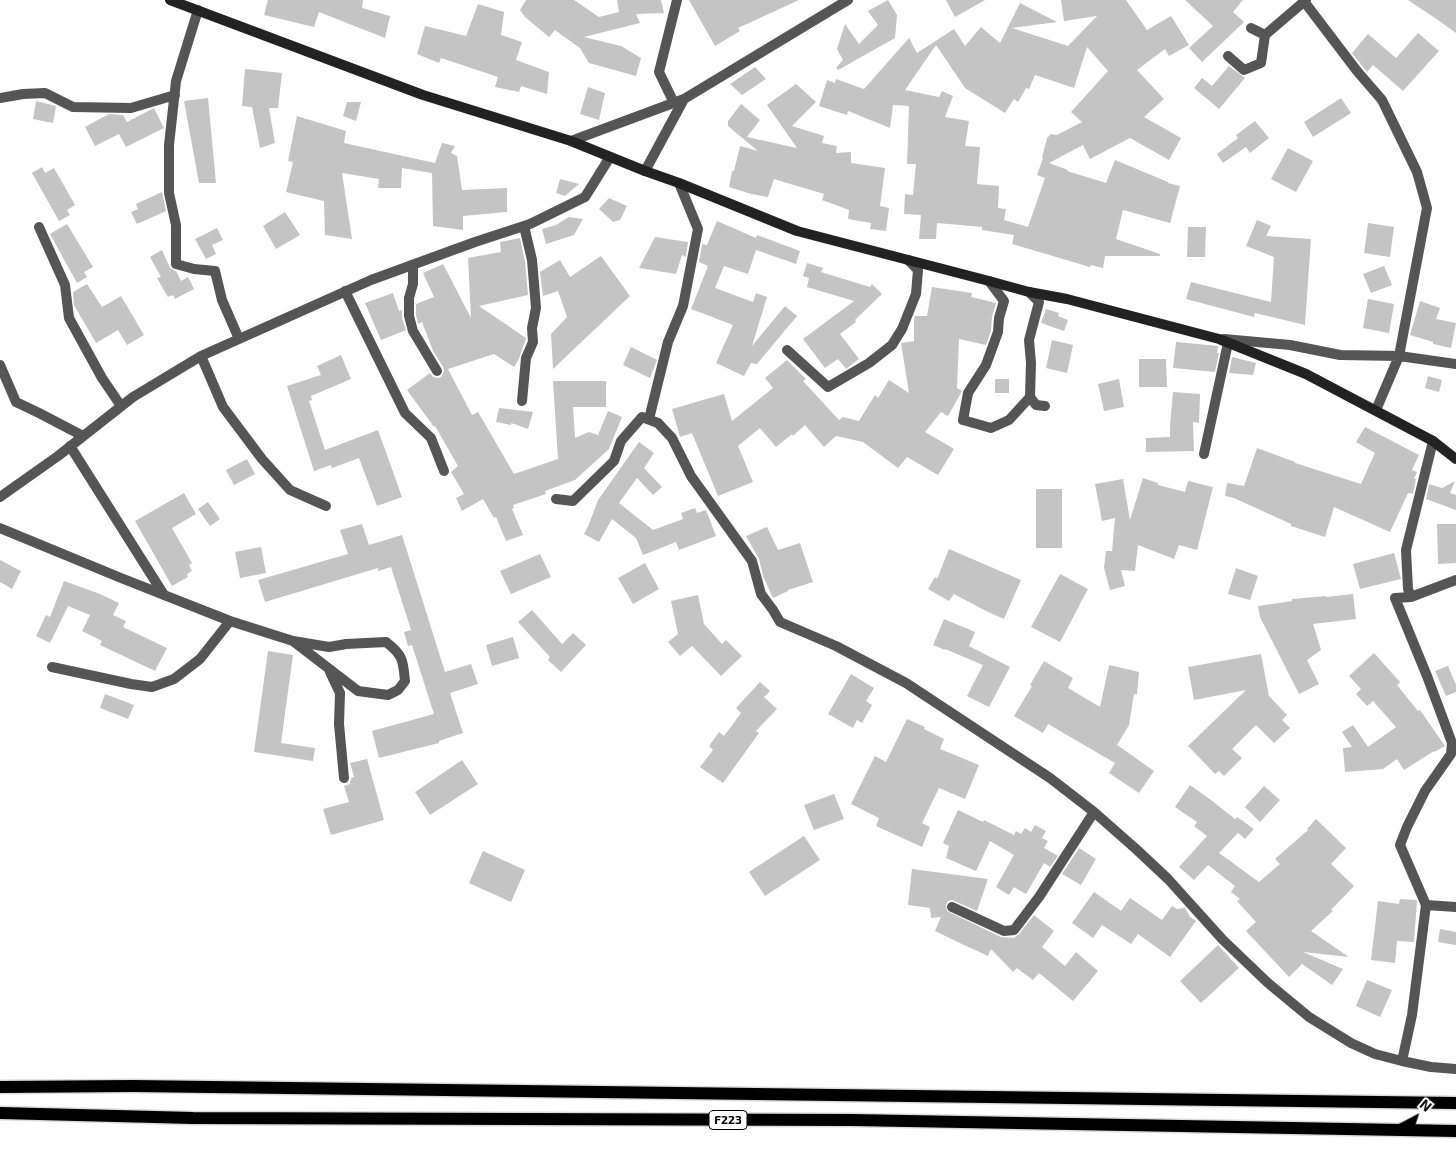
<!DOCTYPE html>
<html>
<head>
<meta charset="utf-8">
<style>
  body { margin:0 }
  #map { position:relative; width:1456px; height:1157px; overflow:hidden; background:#fff; font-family:"Exo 2",sans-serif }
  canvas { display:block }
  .north { position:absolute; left:1391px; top:1092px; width:50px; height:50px; -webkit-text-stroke:4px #fff; paint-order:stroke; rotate:40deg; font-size:14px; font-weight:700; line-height:20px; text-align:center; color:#000 }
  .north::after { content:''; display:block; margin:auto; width:18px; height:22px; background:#000; clip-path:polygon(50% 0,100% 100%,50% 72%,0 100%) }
</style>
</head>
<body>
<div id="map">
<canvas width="1456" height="1157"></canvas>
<div class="north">N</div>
</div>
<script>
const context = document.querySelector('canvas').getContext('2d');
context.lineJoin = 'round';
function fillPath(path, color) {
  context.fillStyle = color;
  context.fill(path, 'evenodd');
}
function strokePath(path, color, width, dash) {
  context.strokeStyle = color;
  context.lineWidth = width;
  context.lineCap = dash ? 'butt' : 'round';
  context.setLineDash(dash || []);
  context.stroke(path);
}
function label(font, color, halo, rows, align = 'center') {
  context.font = font + ' "Exo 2",sans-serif';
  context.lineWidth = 4.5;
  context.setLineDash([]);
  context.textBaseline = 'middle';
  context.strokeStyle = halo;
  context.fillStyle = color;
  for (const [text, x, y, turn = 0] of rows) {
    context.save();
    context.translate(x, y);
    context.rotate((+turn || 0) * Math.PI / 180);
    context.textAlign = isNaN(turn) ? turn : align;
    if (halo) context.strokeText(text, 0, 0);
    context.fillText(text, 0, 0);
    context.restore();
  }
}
fillPath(new Path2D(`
  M268,0H363L362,8L390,16L385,38L319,12L314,27L264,15Z
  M526,0H574L599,17L619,12L617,0H661L664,13L636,14L640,23L584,37L621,46L641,58L636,76L589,63L580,48L555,30L549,37L525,17L520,10Z
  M689,0H799L738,28L740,31L715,46Z
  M888,0L897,15L895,38L838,70L836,68L843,60L837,49L845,24L859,44L878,25L868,11Z
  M946,0H985L955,17Z
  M1061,0H1126L1147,30L1171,16L1189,45L1169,56L1165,49L1137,70L1164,99L1144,117L1181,138L1169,160L1130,138L1090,159L1083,145L1049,163L1068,170L1067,171L1106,183L1115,160L1168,182V183L1180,186L1170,223L1123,210L1116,239L1160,254V256H1105L1103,268L1091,265L1090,267L1012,244L1014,235L982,230V227L937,223L936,239H919L921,215L904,214L905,194L913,195L916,164H907L909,106L893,105L890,128L848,111L847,115L819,106L827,80L835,83L836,79L864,89L909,38L917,53L954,29L965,46L981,27L1000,43L1020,3L1057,22L1012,28L1068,46L1097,16L1064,21ZM936,45L965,88L1005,113L1014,99L1018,102L1026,88L1029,89L1035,75L1074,88L1087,47L1108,71L1071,112L1082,122L1057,135L1051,134L1047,138L1042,158H1043L1037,175L1045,178L1028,227L1004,220L1006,209L998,208L999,186L977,184L980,147L965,146L969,121L945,117L953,96L942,91L939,97L905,90Z
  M1185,0H1243L1233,12L1244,22L1202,62L1189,48L1213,26Z
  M1408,0H1456V33L1438,20Z
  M478,4L504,12L501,35L522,42L516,60L549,72L547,94L521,86L519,92L495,87L498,77L441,58L439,63L417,54L425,26L466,36Z
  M1418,33L1439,51L1403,91L1373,65L1367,72L1352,53L1368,34L1396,58Z
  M1229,66L1245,78L1219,109L1194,88L1202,78L1212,86Z
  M755,67L766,79L742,95L730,84Z
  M245,69L282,73L278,108H269L275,143L260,148L252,107L242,106Z
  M796,84L816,102L792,126L824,136L822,143L837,146L836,153L851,152V163L885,168L880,206L889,208L886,231L870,229L871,223L848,219L849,210L822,200L824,194L774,179L768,197L751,194L729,187L732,171H734L740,146L758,151L728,126V121L741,104L760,120L747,137L797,148L767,105Z
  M588,87L605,93L599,120L580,114Z
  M208,98L216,183H199L184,101Z
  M1341,98L1351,113L1313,137L1304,122Z
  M36,101L56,106L53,123L33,119Z
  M347,102H361L356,121L343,116Z
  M154,108L164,128L126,147L119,134L95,146L85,127L109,114L123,115L127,122Z
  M297,116L346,131L344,143L435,163L442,143L455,146L451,153L457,156L462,190L507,188V212L463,216V230L433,226L432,173L402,168L401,188H378L379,179L342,173L352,239L325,235L324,201L286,192L293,162L288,161Z
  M1255,121L1269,138L1250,153L1246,147L1223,163L1217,154L1238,138L1236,135Z
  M1288,148L1313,161L1296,192L1271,179Z
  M42,167L45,173L54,168L75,205L67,210L70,215L59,221L32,173Z
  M560,179L579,184L565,196L556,193Z
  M162,192L166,211L137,224L131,212L138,209L136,204Z
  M609,198L627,206L620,220L613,222L599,209Z
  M285,212L300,235L276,249L263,226Z
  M569,217L583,219L574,235L546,244L542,229L556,225Z
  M1257,220L1271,226L1266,236L1311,239L1305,325L1255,313L1254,317L1186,299L1191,282L1271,302L1274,257L1246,246Z
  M717,221L756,238L757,235L800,251L796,264L756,250L748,274L724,266L715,288L753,302L756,293L767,297L752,346L785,306L797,316L757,364L751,363L744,376L716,363L733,325L691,309L708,266L699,262L702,244L707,245Z
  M1368,223L1394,227L1390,257L1364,253Z
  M67,224L93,267L84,272L87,277L77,283L50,234Z
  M1188,227H1206L1205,257H1187Z
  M217,228L223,240L212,245L216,254L206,259L195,239Z
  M655,237L688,242L686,257L682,255L676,274L639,268Z
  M520,238L525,261L528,295L479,306L526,338L519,359L514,367L494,354L448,369L472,415L478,412L514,474L558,459L553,381H606V407H573L575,438L589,432L598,435L608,411L622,417L609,449L575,480L545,491L546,494L513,505L514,508L512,509L523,535L506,541L496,517L494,518L483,499L462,511L456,498L464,494L451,472L458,466L435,426L434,427L407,390L430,373L433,377L438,378L441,377L444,371L443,367L433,351L422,322L418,324L416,315V304L434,297L423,273L443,264L471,318L468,258L501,252L500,242Z
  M162,250L170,268L176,271L181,281L188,277L194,289L175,299L173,295L168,297L157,278L161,277L150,257Z
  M601,256L630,296L553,369L551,334L567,317L558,291L543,296L540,272L560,260L570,277Z
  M807,263L823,268L821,272L870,287L872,284L882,294L855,320L856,322L840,334L859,359L846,369L838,359L825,368L803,339L854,301L807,287L809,278L803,276Z
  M1384,266L1392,285L1371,293L1363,274Z
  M87,284L102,307L121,296L144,335L127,345L118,330L96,343L74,305L73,292Z
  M932,287L972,293L971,297L996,303L992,317L991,331L986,345L959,339L957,388L962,391L948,416L941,412L925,432L954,449L938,475L907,457L898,468L863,442L836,436L824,447L805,425L793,436L792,434L776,447L760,428L738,446L753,482L718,496L692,433L680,437L672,409L724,394L732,421L773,388L765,378L787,360L806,379L803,381L839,420L843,417L859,421L875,395L878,398L889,380L909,393L901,343L914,341V319L915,316H927Z
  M393,293L399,311L402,310V318L406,330L381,340L365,303Z
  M1368,299L1394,304L1389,333L1363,328Z
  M1420,301L1440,308L1436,319L1456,323L1451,348L1433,344V342L1410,335Z
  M1046,309L1059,313L1058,316L1068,320L1064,331L1041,323Z
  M1052,340L1073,345L1067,373L1046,368Z
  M1176,342L1218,346L1217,353H1219L1215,372L1173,368Z
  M631,347L657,360L650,378L623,365Z
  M341,355L351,379L311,396L312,400L309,401L325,450L378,430L402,497L377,506L359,458L332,468L331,465L314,471L287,386L321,375L317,366Z
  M1232,357L1256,363L1253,375L1229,373Z
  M1139,359H1166L1167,387H1139Z
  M1428,376L1442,380L1439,392L1425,388Z
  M995,379H1009V393H995Z
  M1119,379L1124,407L1104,411L1098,384Z
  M1173,392L1200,394L1199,423L1193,422L1194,451L1146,452V438L1170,437V426Z
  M499,408L533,412L528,429L511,423V425L496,422Z
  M1365,427L1419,455L1412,470L1417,472L1414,479H1416L1413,494L1408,493L1390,532L1334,507L1325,537L1291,526V524L1234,498L1225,496L1227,483L1244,486L1257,448L1295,462V463L1361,484L1375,453L1356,442Z
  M639,442L654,453L644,468L662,487L653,495L637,478L619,503L653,530L683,519L681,513L695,508L697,513L706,510L716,536L679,550L676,542L643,555L636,538L612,519L599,542L584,534L589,524L598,500Z
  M247,459L255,474L234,485L226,470Z
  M1143,478L1158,483V485L1185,492L1188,481L1213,487L1197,550L1179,545L1174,559L1138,545L1135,571L1121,570L1125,586L1110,590L1104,568L1106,551H1112L1115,518L1102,521L1095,484L1123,479L1130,520Z
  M1455,481L1450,493L1456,495V510L1426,499L1429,484L1442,488Z
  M1036,489H1062V548H1036Z
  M184,493L196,514L172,528L192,563L189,565L192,571L187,574L188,577L172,586L135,521Z
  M208,502L220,519L210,526L198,509Z
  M362,524L369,545L402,535L445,672L471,664L478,684L450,693L463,733L439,741V743L379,758L372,731L434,714L412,645L408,646L404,632L411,630L391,567L378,571V568L265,602L258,580L348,554L340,530Z
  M1437,524H1456V563L1438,564Z
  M767,527L778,550L800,543L813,582L788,590V591L773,598L763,576L759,559L746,536Z
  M261,547L266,573L240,578L235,552Z
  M949,549L1021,580L1004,619L986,611L954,594L949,601L928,589L935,577L937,579Z
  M1394,553L1401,579L1360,589L1353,564Z
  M540,554L551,577L511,594L500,571Z
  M0,560L21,571L12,589L0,582Z
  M645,563L659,589L633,604L618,578Z
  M1236,568L1258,576L1250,600L1228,594Z
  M1060,574L1088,589L1060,642L1031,627Z
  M64,581L100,594L119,603L113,615L126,621L123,627L167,648L155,671L100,645L102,641L82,631L90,615L68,606L50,643L36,636L46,615L50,617Z
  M1353,594L1356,619L1313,624L1321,650L1307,660L1319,684L1299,694L1260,617L1258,606L1292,601V599L1326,596V597Z
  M698,595L704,624L722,644L726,640L742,656L721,676L692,646L680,656L668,642L678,634L671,601Z
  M532,610L562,644L573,633L586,645L561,672L548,660L550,657L518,622Z
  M944,619L975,632L969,646L1010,667L989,707L967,696L983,665L945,649V650L933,645Z
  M513,637L519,658L492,666L486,645Z
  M268,651L293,655L281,743L315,748L313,761L254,752Z
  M1374,653L1400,682L1397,685L1418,711L1420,710L1445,746L1434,752V751L1404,770L1397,759L1383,769L1345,772L1343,748L1352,747L1342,732L1353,725L1368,747L1396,727L1373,701L1367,706L1356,694L1361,689L1349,676Z
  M1261,654L1269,696L1287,715L1282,720L1290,728L1274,743L1256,725L1232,749L1242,758L1224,776L1219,771L1215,774L1188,746L1246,690L1194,700L1188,667Z
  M1044,661L1073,678L1068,688L1100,707L1109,665L1139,672L1137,694H1134L1129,725L1117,745L1154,771L1139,793L1109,773L1115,763L1048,724L1043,733L1014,716L1032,686L1030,685Z
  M1448,666L1456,685V692L1446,696L1435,671Z
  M851,674L874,688L866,701L872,705L862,723L857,720L853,728L828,714Z
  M760,682L770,691L764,697L777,709L756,731L759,733L723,783L700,767L713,750L709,746L719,732L724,736L741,713L736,708Z
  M105,694L134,705L128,719L100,708Z
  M907,719L925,727L924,729L944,739L940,749L979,765L965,799L939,788L922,823L930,827L922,847L876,826L879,818L851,804L875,756L886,762Z
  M367,759L384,820L331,835L323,809L349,802L344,786L350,784L351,778L354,777L350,763Z
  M462,760L478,784L430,815L415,792Z
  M1190,785L1211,800L1235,819L1237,817L1254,829L1245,839L1238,833L1219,853L1259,882L1280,864L1275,859L1308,830L1307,829L1316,819L1346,848L1331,864L1354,886L1331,910L1333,911L1311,931L1349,957L1303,952L1343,969L1332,985L1302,964L1289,977L1246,931L1256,922L1237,901L1240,899L1231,892L1235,886L1208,865L1194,880L1179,867L1207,836L1194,826L1197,822L1175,807Z
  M1264,786L1280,800L1260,822L1245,807Z
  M834,794L844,819L814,830L804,805Z
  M958,810L983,822L984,820L1014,835L1016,831L1021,834L1025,828L1031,832L1035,825L1046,831L1042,838L1048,841L1044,848L1058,856L1050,867L1044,863L1026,894L1014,887L1009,895L996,887L1014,855L990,841L976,871L946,858L949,846L943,843Z
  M804,836L820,860L765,896L749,872Z
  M1079,848L1096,859L1081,885L1062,874Z
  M483,851L525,870L511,902L469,883Z
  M912,869L988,879L977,911L952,900L948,901L946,905L947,911L1001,937L1014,938L1019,934L1034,915L1054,931L1042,947L1065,966L1076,952L1098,971L1073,1001L1039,973L1033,980L1017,968L1013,972L991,949L988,956L964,945L935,931L941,917L931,918L930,908L908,905Z
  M1094,892L1121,911L1130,898L1162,920L1172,906L1177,909L1185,908L1190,917L1196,921L1170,957L1138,934L1131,944L1102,925L1093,938L1072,923Z
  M1400,899L1416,900L1417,901L1414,942L1397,941L1395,963L1371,960L1378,901L1399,904Z
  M1440,929L1456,932V945L1438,942Z
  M1218,945L1239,968L1201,1003L1180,981Z
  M1367,980L1392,990L1380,1017L1356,1006Z`), '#c4c4c4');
const primary = new Path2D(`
  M0,1087L133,1086L1456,1103
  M0,1113L193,1118L852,1120L1456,1131`);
strokePath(primary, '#dbdbdb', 15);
strokePath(new Path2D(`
  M1303,0L1357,71L1382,100L1417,172L1427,208L1399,356L1376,410
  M198,10L176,81L169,145V193L176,225V264L194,269L215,271L222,300L239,339
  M1251,28L1265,35L1306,0
  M1228,56L1244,70L1261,63L1265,35
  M0,98L23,94L45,93L73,107L131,108L175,95
  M674,103L659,72L677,0
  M571,141L684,99L848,0
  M645,171L684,99
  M39,227L65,285L69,318L102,378L121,406
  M413,265V284L409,298V316L413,331L437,371
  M989,281L1004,301L999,318L998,332L986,365L968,393L963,420L991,428L1009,420L1030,397
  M345,291L405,413L431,438L444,471
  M1029,292L1039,302L1029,340L1031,363L1030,397L1036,405L1045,406
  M1224,339L1290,345L1340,355L1399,356L1456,364
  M787,350L828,387L869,363L892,345L902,329L916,294L918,270L908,260
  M201,356L223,407L262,459L290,490L326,506
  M0,365L16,402L39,413L83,436
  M522,401L526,358L533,342L532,328L536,308L532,260L524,226
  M649,419L668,342L683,306L698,229L679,183
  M70,446L164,595
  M1204,454L1228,343
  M0,497L58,456L133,397L201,356L371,280L475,242L530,224L585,197L610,157
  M556,499L573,501L614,461L621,441L642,417L658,423L672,438L691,476L752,561L761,594L773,610L780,622L836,646L906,683L1050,778L1094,812L1136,849L1168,879L1223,940L1268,983L1309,1017L1351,1043L1375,1054L1402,1061L1431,1067L1456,1069
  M0,528L121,578L230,621L293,641L329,647L346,644L386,642C403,655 403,660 405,681L398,690L388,695L358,691L293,641
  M1411,597L1408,589L1406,550L1433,441
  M52,667L131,684L152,687L174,679L200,659L230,621
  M330,672L340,693L339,724L344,778
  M1426,905L1400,845L1407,827L1425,791L1451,754L1452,743L1427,676L1395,598L1411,597L1456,580
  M952,907L1004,931L1014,930L1039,897L1094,812
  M1402,1061L1412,1015L1426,905L1456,907`), '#555', 10);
strokePath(new Path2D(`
  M170,0L423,95L571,141L645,171L679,183L797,231L989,281L1029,292L1067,299L1219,339L1306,374L1433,441L1456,459`), '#222', 10);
strokePath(primary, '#000', 12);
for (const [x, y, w] of [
  [728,1120,38]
]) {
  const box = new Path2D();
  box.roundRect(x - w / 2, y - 9.5, w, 19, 4);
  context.fillStyle = '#fff';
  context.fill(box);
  strokePath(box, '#000', 1);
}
label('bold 12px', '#000', null, [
  ["F223",728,1120]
]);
</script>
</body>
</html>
